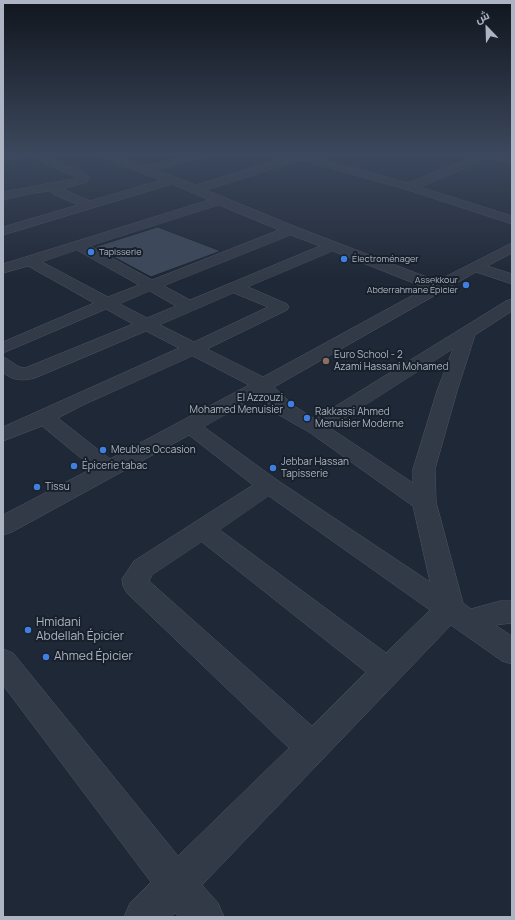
<!DOCTYPE html>
<html>
<head>
<meta charset="utf-8">
<style>
  body { margin:0 }
  #map { position:relative; width:515px; height:920px; overflow:hidden; background:#1f2836; font-family:Manrope,Cairo,sans-serif }
  canvas { display:block }
  .frame { position:absolute; inset:0; border:4px solid #adb5c4; pointer-events:none }
  .north { position:absolute; left:467px; top:8px; width:40px; height:40px; -webkit-text-stroke:3px #18202b; paint-order:stroke; rotate:337deg; font-size:11px; font-weight:700; line-height:16px; text-align:center; color:#adb5c4 }
  .north::after { content:''; display:block; margin:auto; width:14px; height:18px; background:#adb5c4; clip-path:polygon(50% 0,100% 100%,50% 72%,0 100%) }
</style>
</head>
<body>
<div id="map">
<canvas width="515" height="920"></canvas>
<div class="frame"></div>
<div class="north">ش</div>
</div>
<script>
const context = document.querySelector('canvas').getContext('2d');
context.lineJoin = 'round';
function fillPath(path, color) {
  context.fillStyle = color;
  context.fill(path, 'evenodd');
}
function strokePath(path, color, width, dash) {
  context.strokeStyle = color;
  context.lineWidth = width;
  context.lineCap = dash ? 'butt' : 'round';
  context.setLineDash(dash || []);
  context.stroke(path);
}
function label(font, color, halo, rows, align = 'center') {
  context.font = font + ' Manrope,sans-serif';
  context.lineWidth = 4;
  context.setLineDash([]);
  context.textBaseline = 'middle';
  context.strokeStyle = halo;
  context.fillStyle = color;
  for (const [text, x, y, turn = 0] of rows) {
    context.save();
    context.translate(x, y);
    context.rotate((+turn || 0) * Math.PI / 180);
    context.textAlign = isNaN(turn) ? turn : align;
    if (halo) context.strokeText(text, 0, 0);
    context.fillText(text, 0, 0);
    context.restore();
  }
}
const building = new Path2D(`
  M158,227L221,251L151,277L95,247Z`);
fillPath(building, '#3d4859');
strokePath(building, '#1a222d', 1);
const minor = new Path2D(`
  M13,154H40L86,173L90,178L87,182L63,189L90,201L161,180L97,156L96,154H110L145,166L194,154H210L209,156L156,170L196,185L289,156L287,154H313L312,156L408,183L475,156L473,154H496V155L512,159V165L487,159L420,187L512,216V224L405,189L301,160L206,190L296,227L437,281L512,243V253L487,266L512,274V284L476,272L274,387L294,406L315,419L506,301L512,299V311L475,335L457,391L435,469L436,502L463,603L471,609L500,601H512V623L495,625L512,636V664L502,661L451,625L202,885L218,903L224,917H179L175,913L171,917H124L130,903L151,882L3,685V649L13,653L178,856L289,748L127,593L123,586L122,579L134,561L253,485L189,435L12,532L3,535V515L93,468L42,426L3,441V427L179,348L146,331L35,378C23,381 12,381 3,372V357C11,360 17,368 25,368L133,324L106,309L3,353V342L94,303L28,266L3,273V264L209,200L172,184L3,235V227L78,205L53,194L51,191L33,193L3,200V192L78,178L29,156L3,162V156ZM219,205L279,230L152,280L90,246ZM291,235L320,246L190,300L164,286ZM77,250L139,285L108,297L42,262ZM333,251L426,288L263,377L207,349L287,310L289,307L287,304L248,287ZM150,291L176,306L147,318L120,304ZM234,293L268,307L194,342L160,325ZM453,349L437,391L413,469V483L330,428ZM193,356L249,385L110,459L58,418L83,405ZM260,395L279,415L309,432L413,506L430,582L277,480L204,427ZM269,496L430,610L386,653L220,530ZM202,542L366,672L312,726L149,581L152,575Z`);
strokePath(minor, '#4d5562', 1);
fillPath(minor, '#333a47');
const sky = context.createLinearGradient(0, 0, 0, 282);
sky.addColorStop(0, '#11161e');
sky.addColorStop(0.55, '#3c485d');
sky.addColorStop(1, '#3c485d00');
context.fillStyle = sky;
context.fillRect(0, 0, 515, 282);
for (const [x, y, r, color] of [
  [91,252,4,"#3f7fe0"],
  [344,259,4,"#3f7fe0"],
  [466,285,4,"#3f7fe0"],
  [326,361,4,"#8d6e63"],
  [291,404,4,"#3f7fe0"],
  [307,418,4,"#3f7fe0"],
  [103,450,4,"#3f7fe0"],
  [74,466,4,"#3f7fe0"],
  [273,468,4,"#3f7fe0"],
  [37,487,4,"#3f7fe0"],
  [28,630,4,"#3f7fe0"],
  [46,657,4,"#3f7fe0"]
]) {
  const dot = new Path2D();
  dot.arc(x, y, r, 0, 2 * Math.PI);
  context.fillStyle = color;
  context.fill(dot);
  strokePath(dot, '#18202b', 1.5);
}
label('9px', '#adb5c4', '#18202b', [
  ["Tapisserie",99,252],
  ["Électroménager",352,259],
  ["Assekkour",458,280,"right"],
  ["Abderrahmane Épicier",458,290,"right"]
], 'left');
label('10px', '#adb5c4', '#18202b', [
  ["Euro School - 2",334,355],
  ["Azami Hassani Mohamed",334,367],
  ["El Azzouzi",283,398,"right"],
  ["Mohamed Menuisier",283,410,"right"],
  ["Rakkassi Ahmed",315,412],
  ["Menuisier Moderne",315,424],
  ["Meubles Occasion",111,450],
  ["Jebbar Hassan",281,462],
  ["Tapisserie",281,474],
  ["Épicerie tabac",82,466],
  ["Tissu",45,487]
], 'left');
label('12px', '#adb5c4', '#18202b', [
  ["Hmidani",36,623],
  ["Abdellah Épicier",36,637],
  ["Ahmed Épicier",54,657]
], 'left');
</script>
</body>
</html>
